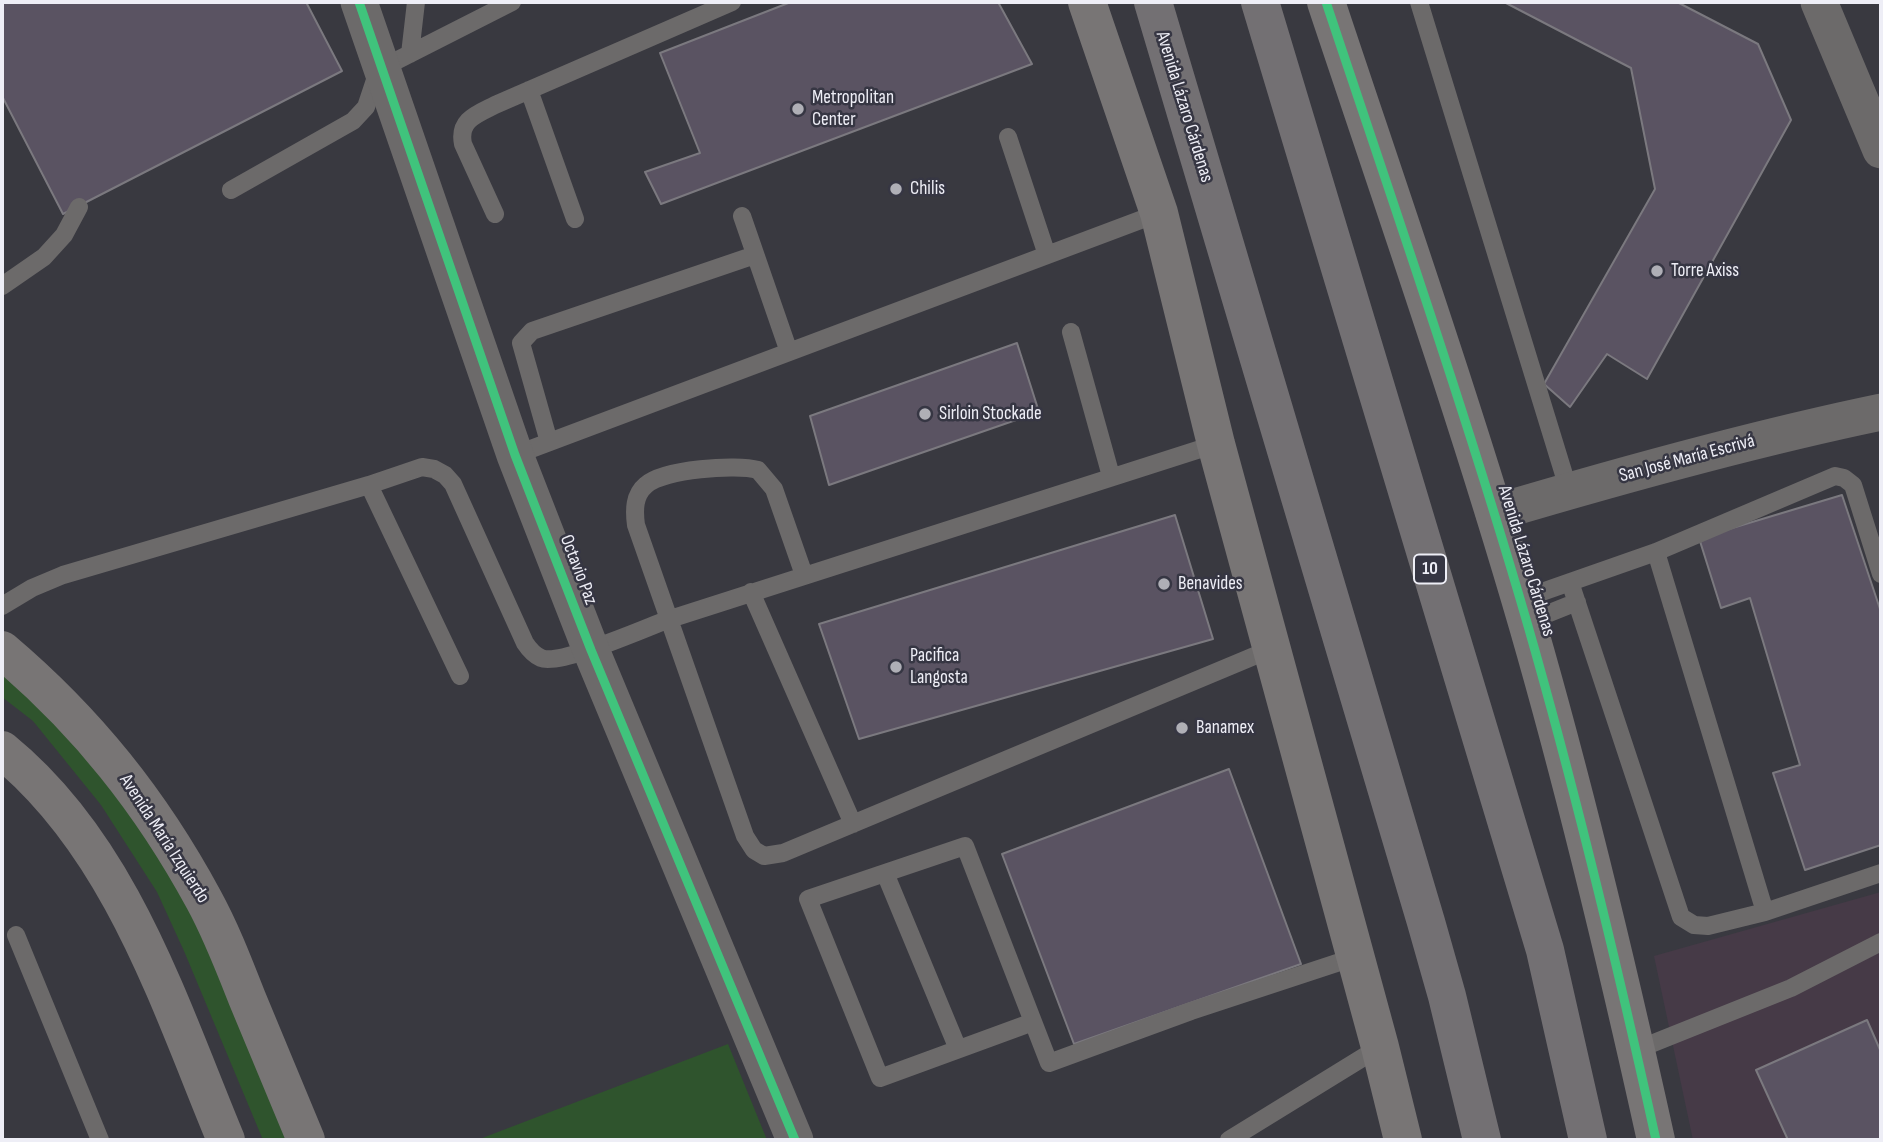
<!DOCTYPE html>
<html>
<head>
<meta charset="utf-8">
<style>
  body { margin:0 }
  #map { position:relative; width:1883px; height:1142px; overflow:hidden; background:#393940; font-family:"Sofia Sans Condensed",sans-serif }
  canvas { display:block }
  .frame { position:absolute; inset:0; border:4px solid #eeeef6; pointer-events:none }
</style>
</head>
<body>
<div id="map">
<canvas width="1883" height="1142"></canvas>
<div class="frame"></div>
</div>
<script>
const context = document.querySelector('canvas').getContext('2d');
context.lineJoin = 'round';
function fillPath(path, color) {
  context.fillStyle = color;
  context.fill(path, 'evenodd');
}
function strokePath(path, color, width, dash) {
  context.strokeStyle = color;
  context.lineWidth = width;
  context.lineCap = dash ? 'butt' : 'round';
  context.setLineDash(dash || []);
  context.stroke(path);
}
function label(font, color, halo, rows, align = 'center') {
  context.font = font + ' "Sofia Sans Condensed",sans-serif';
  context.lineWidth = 5;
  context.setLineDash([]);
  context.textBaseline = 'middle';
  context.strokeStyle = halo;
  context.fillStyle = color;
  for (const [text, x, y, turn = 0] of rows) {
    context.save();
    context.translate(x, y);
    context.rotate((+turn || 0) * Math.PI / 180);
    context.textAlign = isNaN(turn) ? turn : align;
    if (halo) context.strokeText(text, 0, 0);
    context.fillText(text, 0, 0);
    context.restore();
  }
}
fillPath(new Path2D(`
  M1881,892V1140H1693L1654,956Z`), '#463a47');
fillPath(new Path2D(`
  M2,658L105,768L204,932L291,1140H263L184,951L157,892L101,805L33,721L2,697Z
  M728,1044L767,1140H477Z`), '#2f542d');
const building = new Path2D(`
  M2,2H306L342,71L63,214L2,96Z
  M791,2H998L1032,64L661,204L645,172L700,153L660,53Z
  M1504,2H1677L1758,44L1791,120L1647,379L1607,354L1570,407L1544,384L1655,189L1631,68Z
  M1017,343L1039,412L829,485L810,416Z
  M1842,495L1881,612V845L1805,870L1773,773L1800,765L1750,598L1721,608L1699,538Z
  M1175,515L1213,639L859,739L819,624Z
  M1229,769L1301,964L1074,1044L1002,854Z
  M1867,1020L1881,1052V1140H1788L1756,1070Z`);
fillPath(building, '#5a5362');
strokePath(building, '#7b797f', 2);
strokePath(new Path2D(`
  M1419,2L1569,491
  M410,54L416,2
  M529,90L575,219
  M1008,137L1047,255
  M231,190L353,121L366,107L376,77L382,68L512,2
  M495,214L463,144C458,120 477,114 495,105L732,2
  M742,216L789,352
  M2,286L44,257L64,235L79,207
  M1071,332L1111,476
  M549,442L521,343L532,331L755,255
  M515,455L1159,213
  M369,485L460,676
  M1656,552L1765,912
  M804,575L774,489L758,470C736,464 664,469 646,485C634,495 634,510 636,525L745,836L754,850L764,856L783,853L1271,649
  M1570,582L1681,917L1694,925L1708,926L1765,912L1881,873
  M751,592L853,824
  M1519,600L1656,552L1835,476L1844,478L1853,485L1881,574
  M2,606L32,588L63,575L369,485L422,467L434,469L445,475L453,484L525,643C529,649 534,655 541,658C560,666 645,628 667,620L1216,444
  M1527,622L1577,602
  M885,873L958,1049
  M16,935L100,1140
  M1033,1022L880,1078L808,899L965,846L1049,1063L1191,1011L1355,957
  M1636,1050L1791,988L1881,942
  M1229,1140L1380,1047`), '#6c6a6a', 18);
strokePath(new Path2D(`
  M359,2L515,455L591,650L795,1140
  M1819,2L1881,150
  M1494,513C1622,475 1751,439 1881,412`), '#6c6a6a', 37);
strokePath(new Path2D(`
  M1087,2L1159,213L1216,444L1380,1047L1403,1140
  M1326,2C1395,209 1467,416 1528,626C1577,796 1618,968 1656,1140
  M2,650C87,722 151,802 204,900C221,931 234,965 247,998C267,1045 286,1093 306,1140
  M2,750C121,847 169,1003 226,1140`), '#787575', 38);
strokePath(new Path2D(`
  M1153,2L1426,922L1447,996L1482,1140
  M1260,2L1545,950L1588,1140`), '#737073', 38);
strokePath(new Path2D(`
  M359,2L515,455L591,650L795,1140
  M1326,2C1395,209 1467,416 1528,626C1577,796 1618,968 1656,1140`), '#40c37c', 9);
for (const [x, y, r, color] of [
  [798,109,7,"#afafb6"],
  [896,189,7,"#afafb6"],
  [1657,271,7,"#afafb6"],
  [925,414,7,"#afafb6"],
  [1164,584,7,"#afafb6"],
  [896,667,7,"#afafb6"],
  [1182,728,7,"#afafb6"]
]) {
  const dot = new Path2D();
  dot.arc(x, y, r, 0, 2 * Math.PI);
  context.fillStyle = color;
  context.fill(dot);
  strokePath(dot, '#363643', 2.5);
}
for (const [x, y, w] of [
  [1430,569,32]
]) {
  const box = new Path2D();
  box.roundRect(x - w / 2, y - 14.5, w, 29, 5);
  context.fillStyle = '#363643';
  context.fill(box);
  strokePath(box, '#eeeef6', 2);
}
label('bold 18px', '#eeeef6', null, [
  ["10",1430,569]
]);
label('19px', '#eeeef6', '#363643', [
  ["Metropolitan",812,98],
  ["Center",812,120],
  ["Chilis",910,189],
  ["Torre Axiss",1671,271],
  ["Sirloin Stockade",939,414],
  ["Benavides",1178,584],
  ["Pacifica",910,656],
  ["Langosta",910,678],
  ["Banamex",1196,728]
], 'left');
label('19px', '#eeeef6', '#363643', [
  ["Avenida Lázaro Cárdenas",1184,107,73],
  ["San José María Escrivá",1687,459,-15],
  ["Avenida Lázaro Cárdenas",1526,561,73],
  ["Octavio Paz",578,570,69],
  ["Avenida María Izquierdo",164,839,57]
]);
</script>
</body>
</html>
